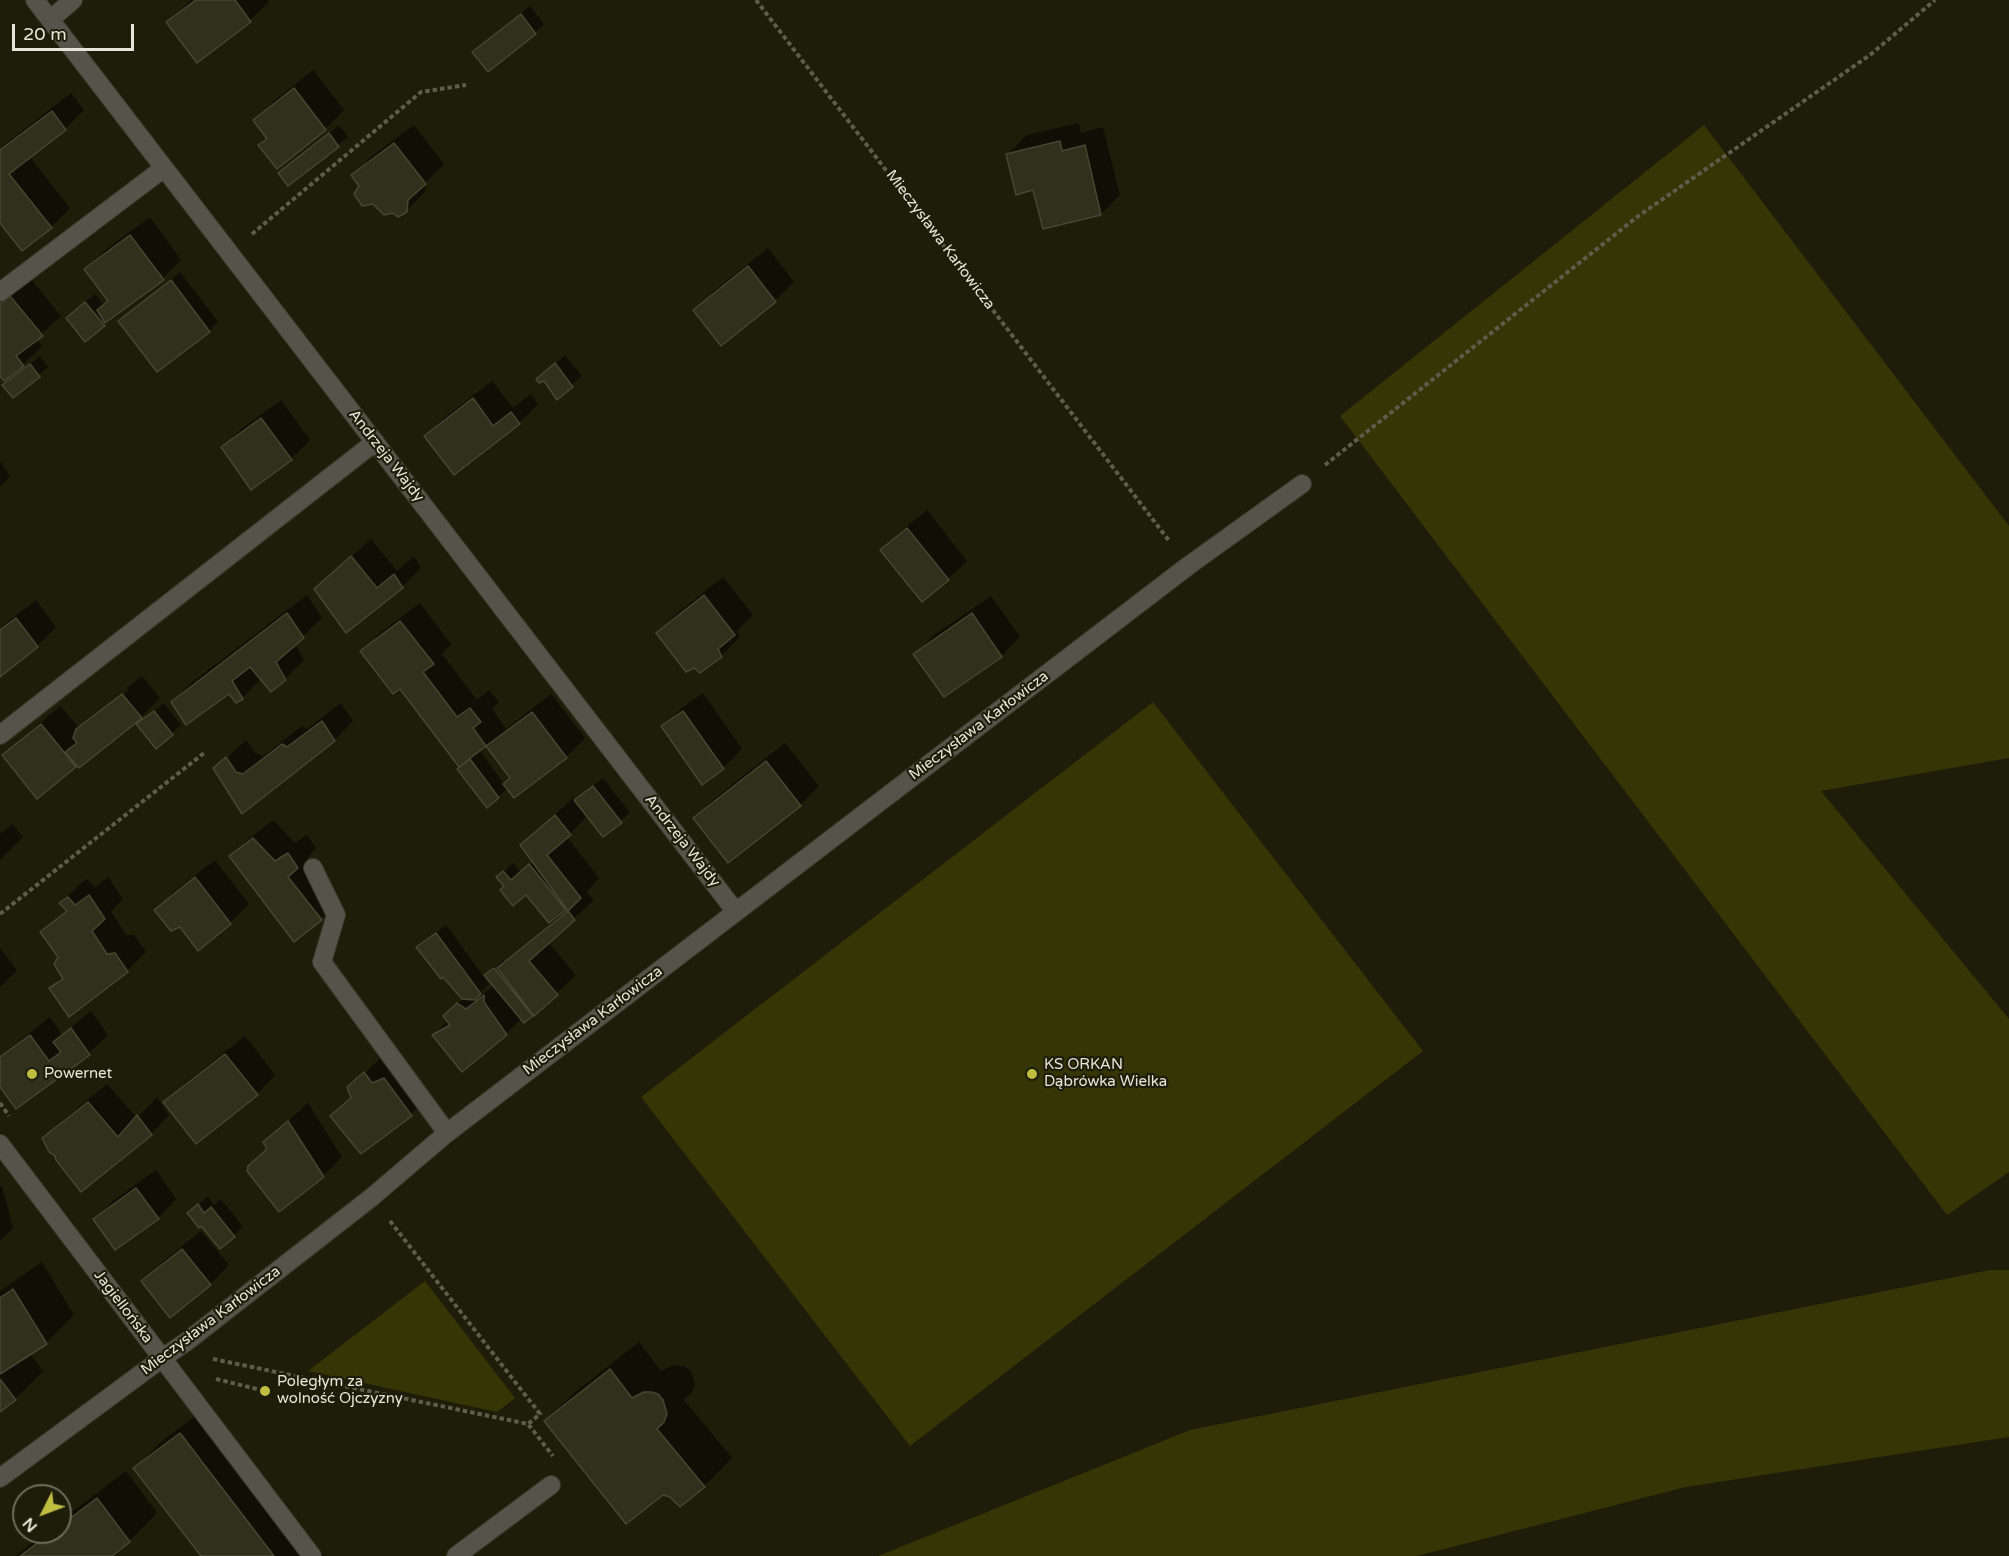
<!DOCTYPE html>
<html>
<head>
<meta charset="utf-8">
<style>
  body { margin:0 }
  #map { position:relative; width:2009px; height:1556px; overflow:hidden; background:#1d1d0a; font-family:"Varela Round",sans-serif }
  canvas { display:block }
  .north { position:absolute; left:12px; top:1484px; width:60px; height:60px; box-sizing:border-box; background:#1d1d0a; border:2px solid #6d6d5d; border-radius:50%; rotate:228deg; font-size:16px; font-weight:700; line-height:24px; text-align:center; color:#e5e5d9 }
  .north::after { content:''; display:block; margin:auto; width:21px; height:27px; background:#bfbe41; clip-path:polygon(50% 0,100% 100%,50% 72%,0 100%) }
  .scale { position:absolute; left:12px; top:24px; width:122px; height:27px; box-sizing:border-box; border:3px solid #e5e5d9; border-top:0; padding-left:8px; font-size:18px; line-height:21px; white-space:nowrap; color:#e5e5d9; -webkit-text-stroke:4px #1d1d0a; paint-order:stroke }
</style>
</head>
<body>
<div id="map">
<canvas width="2009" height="1556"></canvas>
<div class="north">N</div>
<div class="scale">20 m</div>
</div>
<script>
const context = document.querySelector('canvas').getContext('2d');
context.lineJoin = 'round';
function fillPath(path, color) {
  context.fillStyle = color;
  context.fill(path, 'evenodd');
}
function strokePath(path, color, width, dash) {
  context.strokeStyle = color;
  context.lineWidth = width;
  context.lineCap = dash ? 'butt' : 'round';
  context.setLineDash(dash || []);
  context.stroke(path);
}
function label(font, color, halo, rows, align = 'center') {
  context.font = font + ' "Varela Round",sans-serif';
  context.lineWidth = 4.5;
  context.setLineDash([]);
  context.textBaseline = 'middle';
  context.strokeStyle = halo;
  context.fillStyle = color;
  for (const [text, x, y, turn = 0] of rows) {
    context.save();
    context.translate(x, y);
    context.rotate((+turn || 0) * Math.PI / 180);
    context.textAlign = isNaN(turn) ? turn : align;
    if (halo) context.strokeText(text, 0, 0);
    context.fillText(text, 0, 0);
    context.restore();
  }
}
fillPath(new Path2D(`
  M1704,125L2009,526V758L1821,791L2009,1019V1172L1947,1215L1340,416Z
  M1153,702L1423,1051L910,1446L641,1097Z
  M1990,1270H2009V1437L1686,1487L1417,1556H878L1190,1430Z
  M425,1281L515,1398L497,1412L308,1371Z`), '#353506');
fillPath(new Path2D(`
  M191,0H268L269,2L250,20L197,60L168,22Z
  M530,6L544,24L535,33L474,52Z
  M313,70L344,110L325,129L277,167L260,145L268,137L255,120L274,101Z
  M71,93L84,110L65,129L29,156L70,208L51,227L0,221V148Z
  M1079,123L1081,133L1103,127L1120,195L1101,214L1034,189L1008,154L1027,135Z
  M339,125L348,137L289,184L280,173Z
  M414,125L444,164L426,182L425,192L406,211L374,202L353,175L372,156Z
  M150,217L181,260L163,278L104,325L77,309L95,294L104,305L109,300L86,269L105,250Z
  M768,248L794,282L775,301L721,344L695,310L714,291Z
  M180,272L218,322L209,331L120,321Z
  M30,278L61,316L36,339L42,346L23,365L0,374V301Z
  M565,355L582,376L557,397L545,380L538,379Z
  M40,356L48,367L13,396L4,385Z
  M492,381L513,408L531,394L538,404L519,423L454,473L426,436L445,417Z
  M281,400L310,440L291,459L223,448L241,429Z
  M0,461L10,476L0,487Z
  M927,510L967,561L948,579L882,550L901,531Z
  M371,539L397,571L414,556L421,568L402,587L346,631L316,589Z
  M723,577L753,615L737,631L740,637L721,656L658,633L676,614Z
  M307,595L322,618L295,644L304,660L285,679L262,678L242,698L229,692L172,702L191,683Z
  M991,596L1020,637L1001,656L915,654L934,635Z
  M36,600L56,627L37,646L0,675V628Z
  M420,603L451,644L442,654L477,700L489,690L499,702L492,709L506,729L551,694L585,738L566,757L514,796L508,788L498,797L400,687L362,651L381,632ZM486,744L511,777L504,784L479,750Z
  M142,676L160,698L141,717L75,766L4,755L23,737L61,706L79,728L92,715V718L129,690L127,688L93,714Z
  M703,693L742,749L723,768L663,727L682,708Z
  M164,703L181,725L156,747L138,724Z
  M341,703L353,721L335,740L242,812L215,769L246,740L255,753L263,756L302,726L307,729Z
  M785,743L819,786L800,805L695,818L714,799Z
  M603,778L630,813L604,835L588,815L567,837L599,878L587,891L593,901L548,942L576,975L534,1014L524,1021L522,1018L506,1034L434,1035L448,1020L445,1016L463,998L418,948L446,925L489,984L481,992L483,994L494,985L486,975L504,960L506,962L551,923L526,893L506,886L498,877L513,863L521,872L534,861L522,845L574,797L577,800Z
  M273,820L295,843L307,835L316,848L307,858L339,900L321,919L231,856L250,838Z
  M12,824L23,837L0,860V834Z
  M215,860L249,904L230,923L180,925L156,910L175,891Z
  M108,877L123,899L111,911L126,935H134L146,952L127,971L70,1015L51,988L63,976L60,957L42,933L67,909L61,903L80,884L87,879L95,887Z
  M0,948L17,970L0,987Z
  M91,1011L108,1035L89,1053L17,1107L0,1084V1056L50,1017L62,1035Z
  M245,1036L275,1075L257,1094L165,1102L184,1084Z
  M384,1055L430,1096L411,1114L332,1116L352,1096L349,1088Z
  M107,1084L137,1118L157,1097L169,1115L151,1134L82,1189L44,1139L63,1120Z
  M308,1103L342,1157L323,1176L279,1210L268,1148L265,1142Z
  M156,1170L176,1199L158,1218L95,1219L114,1200Z
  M0,1186H2L13,1228L0,1241Z
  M208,1196L214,1205L221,1199L243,1227L233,1236L201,1224L189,1213Z
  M201,1231L229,1265L210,1284L143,1282L161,1263Z
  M42,1262L74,1315L46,1343L30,1354L43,1371L15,1399L0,1410V1291Z
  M639,1342L661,1371L674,1365L686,1367L691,1371L695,1385L692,1392L684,1400L732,1458L704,1486L671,1495L546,1421L574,1393Z
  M209,1406L324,1556H203L135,1468L163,1440Z
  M126,1471L157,1513L129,1541L109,1556H16L45,1532H60V1521Z`), '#0007');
const building = new Path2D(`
  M196,0H235L251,22L197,63L166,22Z
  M521,14L536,34L488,72L472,52Z
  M294,88L326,130L277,169L258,145L267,139L253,120Z
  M52,111L66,130L9,174L52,228L22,251L0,223V150Z
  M329,133L339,147L288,186L278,173Z
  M1060,141L1062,151L1085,145L1101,215L1043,229L1033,190L1016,195L1006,154Z
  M394,143L426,184L408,200L407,212L398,217L393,213L384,215L373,204L362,206L354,194L359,186L351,175Z
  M130,235L164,280L105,323L97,310L108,301L84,269Z
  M748,266L776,302L721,346L693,310Z
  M171,280L210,332L157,372L118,321Z
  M10,296L43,336L16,356L24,366L4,381L0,376V304Z
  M85,302L105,326L85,342L66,318Z
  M555,363L573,387L557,400L544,381L539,383L536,379Z
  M30,364L40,377L13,398L2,385Z
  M473,398L493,426L511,412L520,424L454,475L424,436Z
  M261,418L292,460L251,490L221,447Z
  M907,528L949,580L922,602L880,550Z
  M351,556L377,588L394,574L403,588L346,633L314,589Z
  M704,595L735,635L718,649L722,657L700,673L694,668L686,672L656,633Z
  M287,613L304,638L276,662L286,680L271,692L250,667L232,681L243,699L236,703L229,694L186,725L171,702Z
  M972,613L1002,657L944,697L913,654Z
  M16,618L38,647L0,677V630Z
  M400,621L434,664L423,672L457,717L470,708L481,722L473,728L486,746L459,767L400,689L393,694L360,651Z
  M122,694L142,718L79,768L65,752L77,743L73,738L76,729Z
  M154,711L173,735L156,749L136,724Z
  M683,711L724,769L702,785L661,726Z
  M532,712L567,758L514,798L503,784L510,778L486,746Z
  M322,721L335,741L242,814L213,768L226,757L236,772L243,774L282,744L287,747Z
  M41,724L76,767L37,799L2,755Z
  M470,759L499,798L487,808L457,769Z
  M766,761L801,806L728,863L693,818Z
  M593,786L622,823L603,837L574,800Z
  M555,815L571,835L547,855L581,898L568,911L520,845Z
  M253,838L275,861L288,853L298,868L288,877L322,920L294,942L229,856Z
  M529,864L566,910L549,923L526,895L513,906L500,890L504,886L496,877L503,871L511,880Z
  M195,877L231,924L198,951L180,927L171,931L154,910Z
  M89,895L105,919L92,931L107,954L115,953L128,972L69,1017L49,988L63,979L54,964L58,957L40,932L67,911L59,903L68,897L75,905Z
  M568,911L575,920L529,961L558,995L534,1016L497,968Z
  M436,933L481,994L475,1000L462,999L443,977L441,979L416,947Z
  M494,968L533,1016L524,1023L484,975Z
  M484,995V1002L507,1035L462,1072L432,1035L450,1025L443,1016L457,1003L466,1009Z
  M71,1028L90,1055L16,1109L0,1087V1057L30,1035L49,1061L61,1052L53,1042Z
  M225,1054L258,1095L196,1144L163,1102Z
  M364,1072L372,1083L384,1078L412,1116L361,1154L330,1116L351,1098L347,1087Z
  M88,1102L118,1137L137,1115L152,1135L81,1192L56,1160L55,1156L49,1152L42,1138Z
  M288,1121L324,1177L279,1212L247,1171L248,1166L267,1149L263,1142Z
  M136,1188L159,1219L115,1250L93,1219Z
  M198,1204L204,1213L211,1207L235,1237L220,1249L201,1226L199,1228L187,1213Z
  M182,1249L211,1285L170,1318L141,1281Z
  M13,1289L47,1344L0,1374V1298Z
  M610,1369L632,1398L644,1392H651L658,1394L663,1400L667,1414L664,1422L657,1429L705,1487L680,1507L670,1497L663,1495L626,1524L544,1421Z
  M0,1379L16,1400L0,1412Z
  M180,1433L274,1556H201L133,1468Z
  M97,1498L130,1542L112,1556H20L52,1532H60V1526Z`);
fillPath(building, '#30311d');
strokePath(building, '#464732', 1.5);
const lane = new Path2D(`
  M51,19L73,0
  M0,292L164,168
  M0,735L375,442
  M313,868L336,915L322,962L447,1133
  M456,1556L551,1485`);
const street = new Path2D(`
  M35,0L736,912
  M0,1144L312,1556
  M0,1478L161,1359L186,1342L372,1197L447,1133L1188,566L1302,484`);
strokePath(lane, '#393927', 20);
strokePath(street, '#393927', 20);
strokePath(new Path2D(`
  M756,0L1170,542
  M252,234L421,92L466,85
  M1325,465L1637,217L1870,55L1935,0
  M0,914L204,753
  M0,1103L9,1116
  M390,1221L540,1414L528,1424
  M213,1359L528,1424L553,1456
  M216,1379L265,1391`), '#5d5d4c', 4, [4.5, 3]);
strokePath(lane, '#54544b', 18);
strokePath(street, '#54544b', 18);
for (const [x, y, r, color] of [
  [32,1074,6,"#bfbe41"],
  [1032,1074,6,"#bfbe41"],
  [265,1391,6,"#bfbe41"]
]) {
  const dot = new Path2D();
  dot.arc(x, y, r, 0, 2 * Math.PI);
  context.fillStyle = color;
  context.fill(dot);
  strokePath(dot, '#1d1d0a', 2);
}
label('15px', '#e5e5d9', '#1d1d0a', [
  ["Mieczysława Karłowicza",940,240,53],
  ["Andrzeja Wajdy",386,456,52],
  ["Mieczysława Karłowicza",979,726,-37],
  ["Andrzeja Wajdy",682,841,52],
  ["Mieczysława Karłowicza",593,1021,-37],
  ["Jagiellońska",123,1307,53],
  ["Mieczysława Karłowicza",211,1321,-37]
]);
label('15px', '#e5e5d9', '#1d1d0a', [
  ["KS ORKAN",1044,1065],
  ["Dąbrówka Wielka",1044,1082],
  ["Powernet",44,1074],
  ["Poległym za",277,1382],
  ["wolność Ojczyzny",277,1399]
], 'left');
</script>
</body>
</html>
